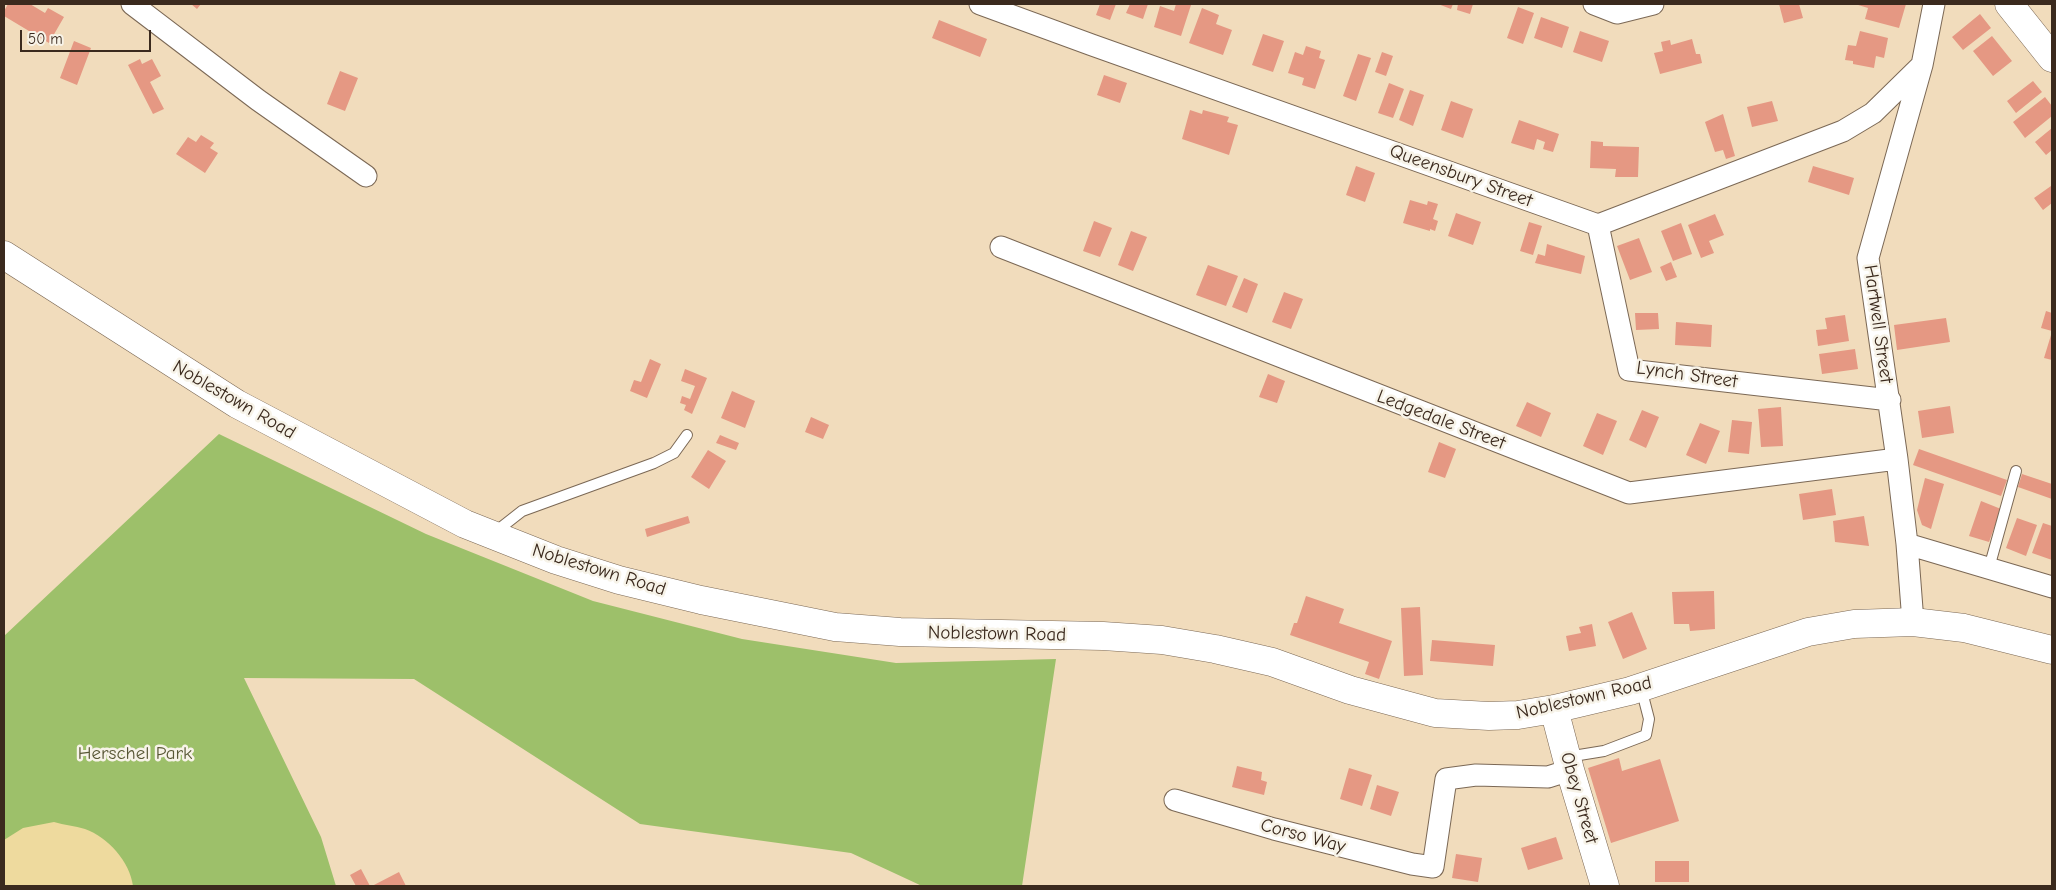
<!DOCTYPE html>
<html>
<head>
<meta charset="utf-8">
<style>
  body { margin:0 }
  #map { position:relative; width:2056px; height:890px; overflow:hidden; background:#f1dcbc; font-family:"Comic Neue",sans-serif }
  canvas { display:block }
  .frame { position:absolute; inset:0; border:5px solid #3b2a1e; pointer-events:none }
  .scale { position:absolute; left:20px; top:30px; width:131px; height:22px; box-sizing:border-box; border:2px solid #3b2a1e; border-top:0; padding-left:6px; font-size:15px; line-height:18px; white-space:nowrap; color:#3b2a1e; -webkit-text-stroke:4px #f7f3e8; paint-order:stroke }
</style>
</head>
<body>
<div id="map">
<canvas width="2056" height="890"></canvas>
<div class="frame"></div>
<div class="scale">50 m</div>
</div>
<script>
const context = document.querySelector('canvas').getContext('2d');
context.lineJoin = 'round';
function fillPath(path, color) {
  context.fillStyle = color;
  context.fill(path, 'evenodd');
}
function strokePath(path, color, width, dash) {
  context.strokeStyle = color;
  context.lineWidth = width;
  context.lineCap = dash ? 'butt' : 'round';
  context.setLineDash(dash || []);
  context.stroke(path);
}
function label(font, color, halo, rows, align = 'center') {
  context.font = font + ' "Comic Neue",sans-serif';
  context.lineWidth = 5;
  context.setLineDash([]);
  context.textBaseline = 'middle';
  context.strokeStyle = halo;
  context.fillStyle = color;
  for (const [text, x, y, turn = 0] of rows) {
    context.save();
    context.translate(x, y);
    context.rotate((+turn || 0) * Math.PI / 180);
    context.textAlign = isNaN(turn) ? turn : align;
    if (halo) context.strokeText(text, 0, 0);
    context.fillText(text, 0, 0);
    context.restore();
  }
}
fillPath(new Path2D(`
  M219,434L426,534L593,601L742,639L896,663L1056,659L1022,886H922L851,853L640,824L414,679L244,678L321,837L336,886H4V636Z`), '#9dc06a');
fillPath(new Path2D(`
  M54,822C64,825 75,826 85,829C108,837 130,862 133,886H4V840L23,828Z`), '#eeda9e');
fillPath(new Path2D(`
  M8,4H30L45,13L48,8L64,17L49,43L4,16V11Z
  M191,4H201L197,9Z
  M1100,4H1116L1110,20L1096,15Z
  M1130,4H1148L1143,19L1126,13Z
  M1176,4L1191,5L1181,36L1154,27L1160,6L1174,11Z
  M1438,4H1453L1451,9Z
  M1458,4H1473L1470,14L1457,10Z
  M1779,4H1799L1803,18L1784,23Z
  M1855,4H1906L1899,28L1865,19L1868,8Z
  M1518,7L1534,13L1523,44L1507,38Z
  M1202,8L1219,15L1216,24L1232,30L1223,55L1189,43Z
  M1980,14L1991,28L1963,50L1952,37Z
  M1541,17L1569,27L1562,48L1534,38Z
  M939,20L987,39L980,57L932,38Z
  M1580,31L1609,41L1602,62L1573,52Z
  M1860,31L1888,38L1884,58L1876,56L1874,68L1853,64V61L1845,60L1848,45L1856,46Z
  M1263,34L1284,41L1273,72L1252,65Z
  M1992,36L2012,61L1993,76L1973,51Z
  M1692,39L1696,54H1700L1702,63L1660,74L1654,53L1663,51L1661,42L1670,40L1671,45Z
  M74,41L91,48L77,85L60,78Z
  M1306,46L1321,51L1319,58L1325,60L1315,89L1302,85L1304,78L1288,73L1295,52L1303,55Z
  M1382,52L1393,56L1386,76L1375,72Z
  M1358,54L1371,58L1356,101L1343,96Z
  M140,59L142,64L152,59L161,76L150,82L164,109L153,114L128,65Z
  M340,71L358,78L345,111L327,104Z
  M1104,75L1127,83L1120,103L1097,95Z
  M2033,81L2042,92L2016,113L2007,101Z
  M1389,83L1404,89L1393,118L1378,113Z
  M1410,90L1424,95L1413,126L1399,120Z
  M2045,97L2052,106V116L2025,138L2013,122Z
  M1451,101L1473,109L1463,138L1441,130Z
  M1772,101L1778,121L1752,127L1747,107Z
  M1190,110L1202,114L1203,110L1229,117L1227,122L1238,125L1229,155L1182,139Z
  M1723,114L1735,156L1726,159L1723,150L1715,152L1705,122Z
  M1519,120L1559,134L1553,152L1543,149L1545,142L1537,139L1534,150L1511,143Z
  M2052,128V150L2046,155L2035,142Z
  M201,135L214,143L210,148L218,153L205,173L176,154L188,137L196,142Z
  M1591,141L1603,142V146L1639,147L1638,177H1615L1616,169L1590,168Z
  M1356,166L1375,173L1365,202L1346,195Z
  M1813,166L1854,178L1849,195L1808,182Z
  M2051,186L2052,203L2043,210L2034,198Z
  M1410,200L1427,205L1428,201L1438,204L1433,219L1438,221L1435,231L1430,229V231L1403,223Z
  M1456,213L1481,222L1473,245L1448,236Z
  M1715,214L1724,235L1709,241L1714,253L1701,258L1688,225Z
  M1094,221L1112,228L1100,257L1083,251Z
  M1529,222L1542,226L1533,255L1520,251Z
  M1681,223L1692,254L1673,261L1661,231Z
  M1131,231L1147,237L1133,271L1118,265Z
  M1639,238L1652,272L1630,280L1617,246Z
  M1547,244L1585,256L1581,274L1535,263L1538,254L1545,256Z
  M1671,262L1677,277L1666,281L1660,267Z
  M1208,265L1238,276L1226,306L1196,295Z
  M1244,278L1258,284L1247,313L1232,307Z
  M1284,292L1303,299L1291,329L1272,322Z
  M2046,311L2052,313V331L2041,328Z
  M1635,313H1658L1659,329L1636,330Z
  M1845,315L1849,341L1818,346L1816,330L1827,329L1825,318Z
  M1946,318L1950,342L1897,350L1894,325Z
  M1676,322L1712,325L1711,347L1675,345Z
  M2051,335H2052V360L2044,358Z
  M1855,349L1858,369L1822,374L1819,354Z
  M650,359L661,364L647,398L630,391L634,380L641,382Z
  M685,369L707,378L692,414L684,410L686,405L680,403L682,396L690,399L695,386L681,381Z
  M1268,374L1285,381L1277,403L1259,397Z
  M732,391L755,401L745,428L721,418Z
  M1527,402L1551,413L1541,437L1516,426Z
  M1950,406L1954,433L1922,438L1918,411Z
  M1781,407L1783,446L1761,447L1758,409Z
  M1642,410L1659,417L1646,448L1629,440Z
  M1597,413L1617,421L1603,455L1583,446Z
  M811,417L829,425L823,439L805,432Z
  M1732,420L1752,422L1749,454L1728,452Z
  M1700,423L1720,431L1706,464L1686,455Z
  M720,435L739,443L736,450L716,443Z
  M1439,442L1456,449L1445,478L1428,472Z
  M1919,449L2007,480L2001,496L1913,465Z
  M708,450L726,461L709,489L691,477Z
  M2022,474L2052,484V499L2018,487Z
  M1925,478L1944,484L1931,529L1922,525L1917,510Z
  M1832,489L1836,515L1803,520L1799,494Z
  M1981,501L2001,509L1989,542L1969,536Z
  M688,516L690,523L647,537L645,529Z
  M1864,516L1869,546L1835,542L1833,521Z
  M2017,518L2037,525L2026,556L2006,548Z
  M2043,523L2052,526V560L2032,553Z
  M1714,591L1715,629L1690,631L1689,624H1674L1672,592Z
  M1306,596L1344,609L1339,623L1392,641L1379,679L1365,674L1369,662L1290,635L1294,623H1297Z
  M1420,607L1423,675L1404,676L1401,608Z
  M1632,612L1647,649L1623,659L1608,622Z
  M1592,624L1596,646L1569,651L1566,636L1581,633L1579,627Z
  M1432,640L1495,645L1493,666L1430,661Z
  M1619,758L1622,771L1660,759L1679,821L1611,843L1588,768Z
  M1237,766L1262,772L1261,780L1267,782L1264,795L1232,787Z
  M1349,768L1372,775L1362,806L1340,799Z
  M1377,785L1399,792L1391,816L1370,809Z
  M1556,837L1563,859L1528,870L1521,848Z
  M1456,854L1482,858L1478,882L1452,878Z
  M1655,861H1689V882H1655Z
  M361,869L370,886H356L350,875Z
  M399,872L406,886H372Z`), '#e59883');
const lane = new Path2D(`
  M494,533L522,511L654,463L674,453L687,435
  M1989,568L2016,471
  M1567,757L1604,751L1646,735L1649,719L1641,688`);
const street = new Path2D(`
  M132,4L258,100L366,176
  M980,4L1092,45L1598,225L1843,131L1873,113L1922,65
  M1594,4L1617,13L1653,4
  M1598,225L1629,370L1890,400
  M1001,247L1629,493L1897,459
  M1907,544L2052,587
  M1913,622L1907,544L1897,459L1868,258L1922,65L1934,4
  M1175,800L1274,829L1412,864L1433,867L1446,779L1476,775L1548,777L1570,770`);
const secondary = new Path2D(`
  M2009,4L2052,58
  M4,255L237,404L465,524L556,560L619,580L701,600L835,627L900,632L1103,636L1162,640L1215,649L1272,662L1350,690L1435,713L1489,716L1518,715L1554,709L1630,691L1808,632L1854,624L1913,622L1964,628L2052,650
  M1554,709L1570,770L1605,886`);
strokePath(lane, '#7b6855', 12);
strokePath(street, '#7b6855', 23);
strokePath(secondary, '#7b6855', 29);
strokePath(lane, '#fff', 10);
strokePath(street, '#fff', 21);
strokePath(secondary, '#fff', 28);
label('19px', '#3b2a1e', '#f7f3e8', [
  ["Queensbury Street",1461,176,20],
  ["Hartwell Street",1878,324,82],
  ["Lynch Street",1687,375,8],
  ["Noblestown Road",234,400,30],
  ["Ledgedale Street",1441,420,21],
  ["Noblestown Road",599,570,17],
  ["Noblestown Road",997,634,1],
  ["Noblestown Road",1584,698,-13],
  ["Obey Street",1579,798,74],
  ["Corso Way",1303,836,15]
]);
label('19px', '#585735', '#f7f3e8', [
  ["Herschel Park",135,754]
]);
</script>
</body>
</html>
